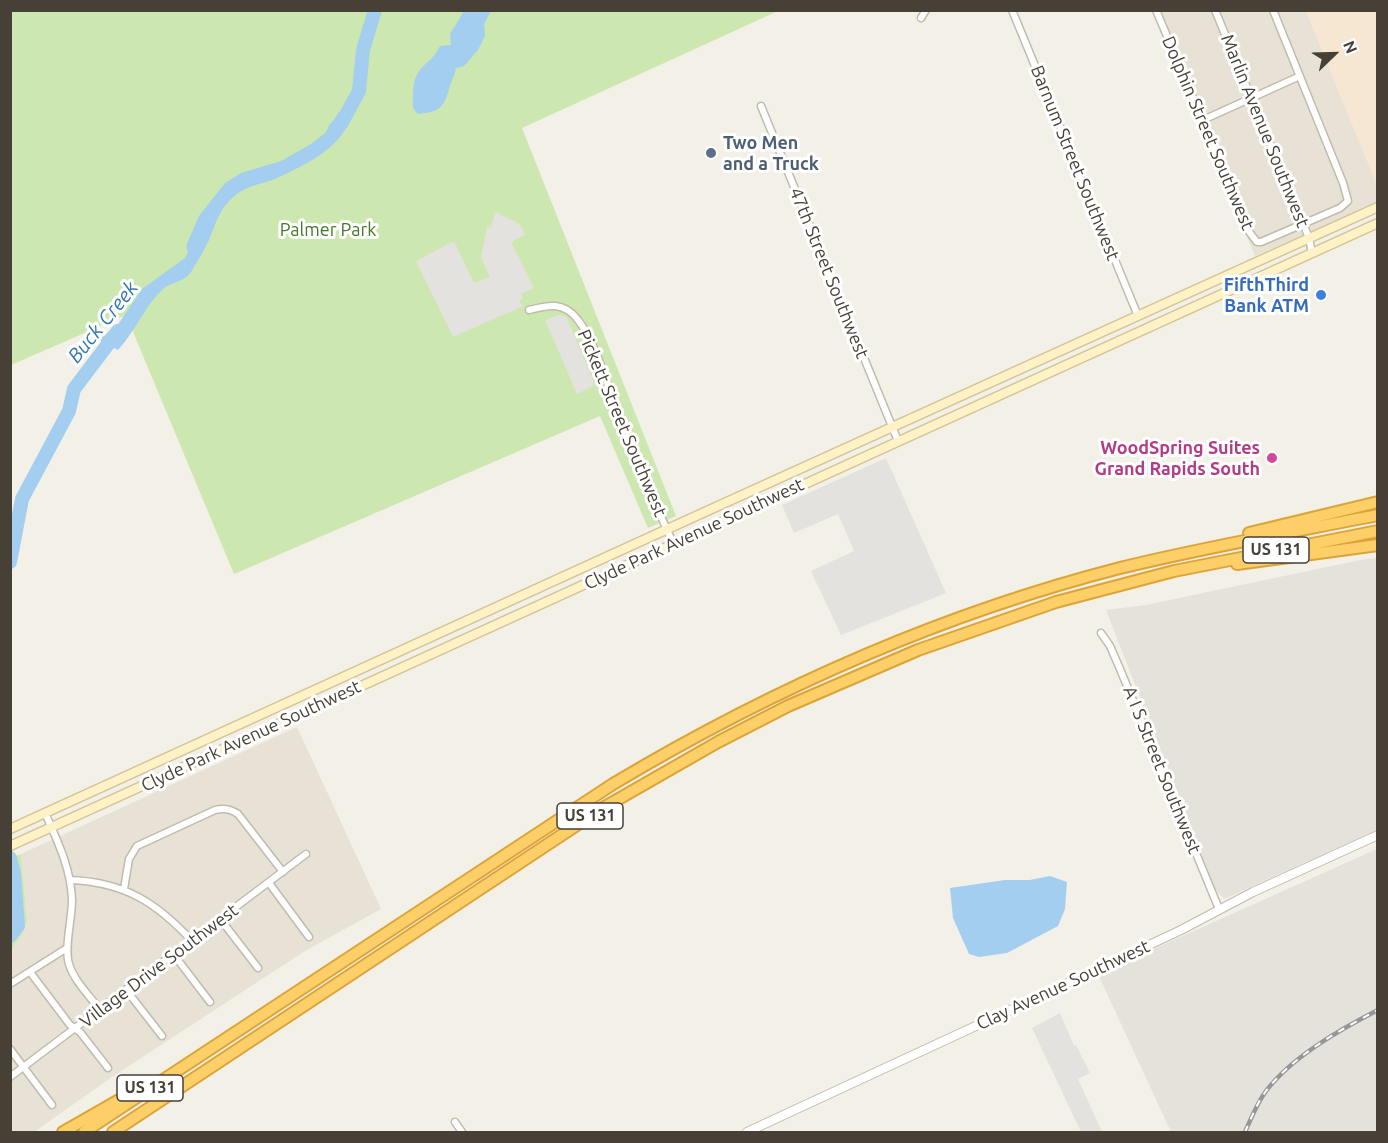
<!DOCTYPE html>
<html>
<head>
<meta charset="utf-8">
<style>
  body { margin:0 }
  #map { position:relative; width:1388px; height:1143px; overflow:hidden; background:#f3f0e7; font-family:Ubuntu,sans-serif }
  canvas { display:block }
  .frame { position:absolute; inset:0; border:12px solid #464036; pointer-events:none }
  .north { position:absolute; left:1304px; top:24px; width:60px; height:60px; -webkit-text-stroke:4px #fff; paint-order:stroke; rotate:67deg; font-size:16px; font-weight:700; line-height:24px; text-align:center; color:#464036 }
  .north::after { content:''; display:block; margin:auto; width:21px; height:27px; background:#464036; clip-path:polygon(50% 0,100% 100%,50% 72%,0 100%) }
</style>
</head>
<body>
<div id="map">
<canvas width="1388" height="1143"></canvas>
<div class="frame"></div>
<div class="north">N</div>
</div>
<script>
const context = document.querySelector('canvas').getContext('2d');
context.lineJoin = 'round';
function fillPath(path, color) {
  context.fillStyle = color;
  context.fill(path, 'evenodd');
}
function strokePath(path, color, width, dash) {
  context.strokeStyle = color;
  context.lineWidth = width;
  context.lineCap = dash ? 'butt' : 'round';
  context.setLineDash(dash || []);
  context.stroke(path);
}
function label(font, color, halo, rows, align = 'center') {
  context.font = font + ' Ubuntu,sans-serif';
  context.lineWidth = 6;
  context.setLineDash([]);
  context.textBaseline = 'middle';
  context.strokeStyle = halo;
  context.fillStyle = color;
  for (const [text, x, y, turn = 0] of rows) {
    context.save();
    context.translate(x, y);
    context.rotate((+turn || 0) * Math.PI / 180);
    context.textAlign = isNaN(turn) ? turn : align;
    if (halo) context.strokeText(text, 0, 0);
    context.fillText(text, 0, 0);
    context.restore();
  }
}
fillPath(new Path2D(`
  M1154,11H1306L1377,185V203L1255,256Z
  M297,727L381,909L305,951L115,1075L34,1132H11V949L20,938L27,921L21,854Z`), '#e7e2d5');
fillPath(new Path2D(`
  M1306,11H1377V185Z`), '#f5e7d2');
fillPath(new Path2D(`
  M1377,558V830L1224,899L1215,889L1106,610L1146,605L1365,559Z
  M1377,849V1132H1171L1098,974Z`), '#e5e1db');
fillPath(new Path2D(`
  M11,11H778L522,128L676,516L648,528L600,416L234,574L126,315L11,365Z
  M21,854L27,921L20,938L11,949V858Z`), '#cde7b0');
fillPath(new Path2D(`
  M495,212L520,224L525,235L511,242L534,288L521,294L523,298L519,301L523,306L453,337L416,261L454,241L474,283L490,277L481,257L487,227L491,228Z
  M558,315L566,316L595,385L577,394L545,320Z
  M886,458L946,593L841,635L811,571L854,551L838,514L794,533L782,505Z
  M1060,1013L1074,1046L1076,1045L1090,1073L1078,1079L1102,1132H1081L1032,1028Z`), '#e4e2df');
fillPath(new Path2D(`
  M464,11H491L484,24L485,36L478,50L464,66L456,68C455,75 452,79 450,86C444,107 441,112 418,114C411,108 413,104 413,96C413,63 430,68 440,46L451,45L450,34Z
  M339,112L351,117C341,149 303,166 275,179C262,184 249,185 237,194C219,208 217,221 209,240C204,251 197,262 191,272C186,281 172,282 164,288C145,305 135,332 118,350L99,340L119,323L142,289L185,258L188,252L186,246L199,216L225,183L241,173L281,161L311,144L325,133Z
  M1050,876L1067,882L1065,909L1058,926L1007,953L979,957L969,954L953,918L950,888L1005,880H1030Z`), '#a3ceef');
strokePath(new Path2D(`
  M335,129L341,124L359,91L363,50L375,10
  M10,562L22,499L69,411L74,389L118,331
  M10,858L14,874L18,926L10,936`), '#a3ceef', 14);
const minor = new Path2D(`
  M1012,10L1138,316
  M1156,10L1250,233L1257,242H1261L1340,208L1348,201L1343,183L1273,10
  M1215,10L1309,238L1312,253
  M921,18L926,10
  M761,106L898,441
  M1203,120L1300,76
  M529,310C548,305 564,301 578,320C595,341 609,390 619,417C635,460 654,501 673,543
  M1101,633L1110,646L1120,669L1219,909
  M45,813C58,842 71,869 72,900C72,919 64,948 69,964C74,981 90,996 100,1010
  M70,880C124,882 156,902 192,941
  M269,883L309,937
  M124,889L129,859L137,846L215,810C223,808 231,809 238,814L283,872
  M221,920L258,968
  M174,955L210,1002
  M30,972L70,1025L80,1032L108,1068
  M10,984L67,948
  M127,991L162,1036
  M10,1049L52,1105
  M10,1077L306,854
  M455,1122L462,1132`);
const tertiary = new Path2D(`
  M747,1132L1034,999L1181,930L1253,892L1378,835`);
const secondary = new Path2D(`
  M10,829L718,506L1378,207
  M10,846L1378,223`);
const motorway = new Path2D(`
  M1249,533L1378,502
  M1237,564L1378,545
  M63,1132L133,1092
  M84,1132L613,784C772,689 941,614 1120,568C1205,547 1292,532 1378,515
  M113,1132L601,809L718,742L788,706L918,650L1056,602L1174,571L1378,531`);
strokePath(minor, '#c1bbac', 9);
strokePath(tertiary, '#c1bbac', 10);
strokePath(secondary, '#d3c497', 11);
strokePath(motorway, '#dca438', 14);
strokePath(minor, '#fff', 6);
strokePath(tertiary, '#fff', 8);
strokePath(secondary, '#fef2c6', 8);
strokePath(motorway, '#fccf69', 10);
const rail = new Path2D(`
  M1245,1132C1251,1119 1257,1103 1266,1091C1292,1057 1339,1030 1378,1010`);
strokePath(rail, '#969696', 4.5);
strokePath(rail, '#fff', 2, [7]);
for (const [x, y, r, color] of [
  [711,153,6,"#5c6f8a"],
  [1321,295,6,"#3f7fe0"],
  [1272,458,6,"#d1479c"]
]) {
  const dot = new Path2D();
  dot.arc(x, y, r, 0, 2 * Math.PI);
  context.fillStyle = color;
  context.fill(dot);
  strokePath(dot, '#fff', 2);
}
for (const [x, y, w] of [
  [1276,550,66],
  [590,816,66],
  [150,1088,66]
]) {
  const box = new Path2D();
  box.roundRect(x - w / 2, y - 13, w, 26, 4.5);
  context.fillStyle = '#fff';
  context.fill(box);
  strokePath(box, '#464036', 1.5);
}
label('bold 16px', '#464036', null, [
  ["US 131",1276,550],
  ["US 131",590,816],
  ["US 131",150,1088]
]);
label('18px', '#464036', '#fff', [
  ["Marlin Avenue Southwest",1265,131,68],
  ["Dolphin Street Southwest",1208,133,67],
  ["Barnum Street Southwest",1075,163,68],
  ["47th Street Southwest",829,273,68],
  ["Pickett Street Southwest",622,423,67],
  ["Clyde Park Avenue Southwest",694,534,-25],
  ["Clyde Park Avenue Southwest",251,736,-25],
  ["A I S Street Southwest",1162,770,68],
  ["Village Drive Southwest",159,966,-37],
  ["Clay Avenue Southwest",1063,985,-25]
]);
label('bold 18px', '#4e5e75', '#fff', [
  ["Two Men",723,143],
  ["and a Truck",723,164]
], 'left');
label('18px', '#457729', '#fff', [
  ["Palmer Park",328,230]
]);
label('bold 18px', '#366cbe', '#fff', [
  ["FifthThird",1309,285],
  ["Bank ATM",1309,306]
], 'right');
label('bold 18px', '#b23c85', '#fff', [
  ["WoodSpring Suites",1260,448],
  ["Grand Rapids South",1260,469]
], 'right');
label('italic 20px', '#3077b1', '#fff', [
  ["Buck Creek",103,322,-51]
]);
</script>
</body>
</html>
